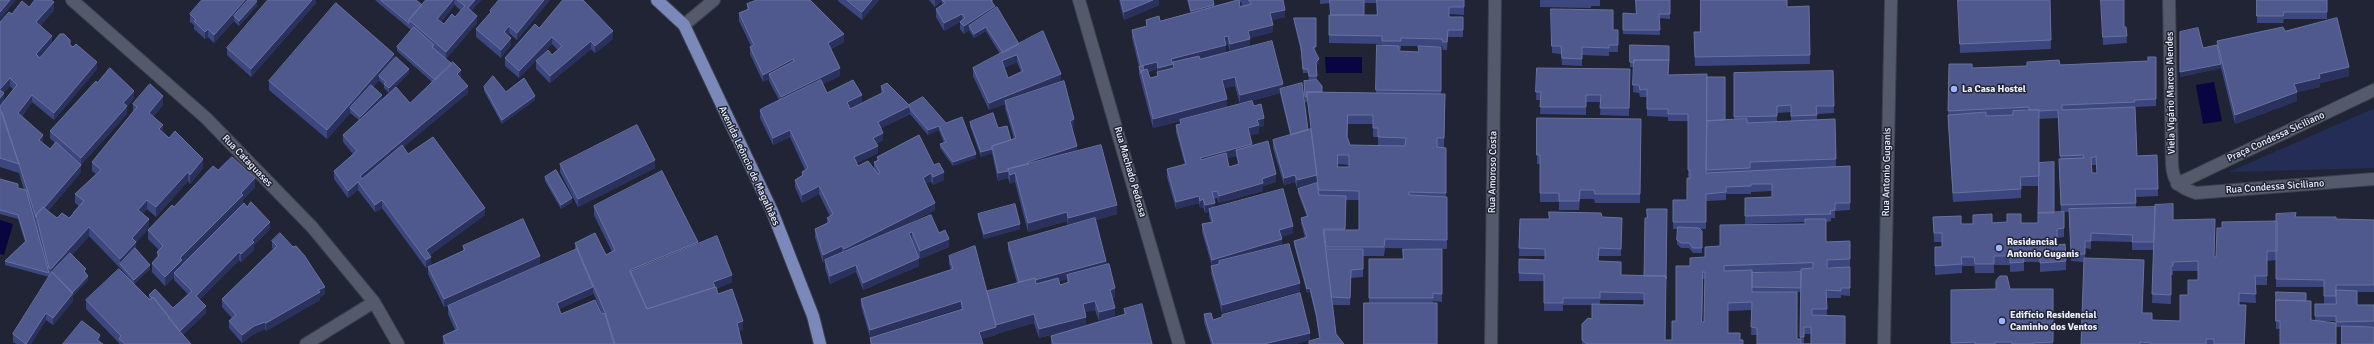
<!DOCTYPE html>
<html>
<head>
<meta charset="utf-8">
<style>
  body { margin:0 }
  canvas { display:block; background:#202434 }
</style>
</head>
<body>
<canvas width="2374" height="344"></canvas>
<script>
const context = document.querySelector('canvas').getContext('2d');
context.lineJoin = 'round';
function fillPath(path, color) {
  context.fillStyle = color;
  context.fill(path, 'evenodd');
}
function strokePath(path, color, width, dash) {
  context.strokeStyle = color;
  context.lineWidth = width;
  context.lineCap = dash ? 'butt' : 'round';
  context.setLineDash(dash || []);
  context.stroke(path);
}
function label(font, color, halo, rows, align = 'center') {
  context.font = font + ' Signika,sans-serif';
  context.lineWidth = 3;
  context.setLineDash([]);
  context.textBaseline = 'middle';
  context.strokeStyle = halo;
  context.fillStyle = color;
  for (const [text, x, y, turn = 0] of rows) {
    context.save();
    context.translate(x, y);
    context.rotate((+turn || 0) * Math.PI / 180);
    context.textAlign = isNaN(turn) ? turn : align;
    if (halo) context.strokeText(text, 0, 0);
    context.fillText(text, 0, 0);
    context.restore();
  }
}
fillPath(new Path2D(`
  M2374,109V168L2229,172L2359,115Z`), '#242d56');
fillPath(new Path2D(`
  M1325,57H1362V73H1326Z
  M2214,82L2222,121L2203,124L2196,85Z
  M0,220L13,224L4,255L0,254Z`), '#080540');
const minor = new Path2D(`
  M72,0L206,118L312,227L374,302L398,344
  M1079,0L1179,344
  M2169,0L2172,165C2173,182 2180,188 2196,193L2374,179
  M684,25L714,0
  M2177,184L2374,90
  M306,344L374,302
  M1491,344L1495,0
  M1884,344L1891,0`);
const major = new Path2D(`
  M657,0L684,25L772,211L813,316L820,344`);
strokePath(minor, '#3c3f4d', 14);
strokePath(major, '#3c3f4d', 14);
strokePath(minor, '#545a6c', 12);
strokePath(major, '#7a88ba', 12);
fillPath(new Path2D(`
  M316,0V3L251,77L227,55V48Z
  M375,0H416L422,5L426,0H481L471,11L477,23L446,59L461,77L460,78L468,93L403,147L408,154L485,215L430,255L431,265L426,268L382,208L375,212L358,190L348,198L334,179V171L353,154L343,142V135L359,120L350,113L327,139L269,90V81L394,59L409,73L389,93L384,88V85L379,80L373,87L382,99L410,103L432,82L397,51V47L411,30ZM454,4L461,11L455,17L444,24L441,22L454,6Z
  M550,0L517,40L509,33L508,35L511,45L501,58L476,37V29L490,14V11Z
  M838,0H879L862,20L838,1Z
  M929,0H993V4L995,9L1019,44L1061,81L1046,87L1074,127H1072L1077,151L1117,214L1096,220L1115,297L1113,298L1099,321L1095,310L1085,312L1086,325L1124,314V309L1152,344H1051V336L1072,330L1039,338L1034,323L996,334V335L981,339L983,344H870V338L962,309L961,308L870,337L861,306V299L951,270L949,264V256L987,292L1017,283L1008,250V243L1068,226L1067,221L1028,232L1015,182L1010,184L1008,178L998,181L992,153L981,157L970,126V122L998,128L1011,140L1014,139L1005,108V104L989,110L973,76V68L1000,54L986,31L974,38L969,30L964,34L960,29V22L944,31L936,17V9L942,5V1L935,7ZM1017,62L1021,72L1008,78L1004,68ZM1067,279V283L1060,285L1059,281Z
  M1119,0H1159V5L1124,20Z
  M1187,0H1213L1214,6L1238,0H1283L1285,17L1272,20L1273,32L1250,38V46L1230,52L1228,44H1226V52L1200,59L1283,88L1308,130L1311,129L1307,102H1305L1304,81H1309L1308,73H1303L1301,52L1294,22V18H1316L1315,51L1319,63L1316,66L1317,80L1310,81L1322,92L1376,93L1377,45H1382V44L1329,43V15H1331L1330,3L1320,4V0H1464V15L1449,14V17H1463V37H1448L1447,50H1443L1442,46H1401V49H1399V51L1418,52L1441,47V94H1445L1444,147L1446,148V197H1447V249L1385,248L1384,256H1363V277L1351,278L1350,305H1333L1336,334L1344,344H1309V341L1319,338L1316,317L1310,292L1307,293L1294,245V241L1305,238L1301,223V218L1307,217L1298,193V189L1317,183L1297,188L1295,182L1284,185L1273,148V140L1290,135L1280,93L1240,104L1254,106L1264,126L1259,127V133L1250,135L1252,146L1276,182L1263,186V191L1219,203L1217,198L1214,199L1215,208L1293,233L1281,237L1282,246L1300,291L1222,313L1211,273L1212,266L1202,232V224L1211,222L1209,217V212L1205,213L1203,207L1200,208L1199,203L1176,209L1167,177V169L1185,165L1176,132V125L1180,124V121L1153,128L1139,74V67L1132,38V30L1146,27V20L1160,21L1191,13ZM1241,2L1242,6L1240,7L1239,3ZM1364,3H1377V15H1364ZM1157,69V76L1150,78L1148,72ZM1235,86L1240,104L1227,107L1224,88ZM1348,124H1373V137H1378V146L1350,145L1348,137ZM1236,156L1238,164L1229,167L1227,158ZM1338,164L1349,165V167H1338ZM1346,200H1359V230H1345Z
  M1540,0H1600V6H1591V8L1540,7Z
  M1670,0V19L1659,18L1660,35L1623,34V13L1636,14Z
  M1958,0H2050L2051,49L1960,53Z
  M2101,0L2124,27H2126L2127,43L2103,45Z
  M2257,0H2327V19H2284L2283,23H2257Z
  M747,4L844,42L831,49L840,76L823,84L827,93L862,102L849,108L850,109L881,94V86L909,105L923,97L976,158L953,166L940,148V144L944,143L939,130L928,135L910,114L881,128L883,140L876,144L878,153L857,163L858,166L874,169V162L877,161V157L934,165L944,180L933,185L931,181L925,184L935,210L896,230L939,233L949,247L920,259L912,239L919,266L863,290L856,272L830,284L825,268V262L823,263L815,237V229L827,223V218L830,216L819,194L802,203L795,187V180L802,176V172L805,170L790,137L773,145L760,118V110L779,100L769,81V79L763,82L750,54V47L751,46L739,21V13L747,10Z
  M257,6L239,26L234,21L214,43L208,37L205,39L194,29V25L190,22V14Z
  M1809,6L1810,64L1695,66L1694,32H1700L1787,7Z
  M29,7L54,10L40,26L52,43L40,58L70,45L97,69L54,120L32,102L22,116L43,143L50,149L55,143L50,138V131L97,83L134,98L127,106V114L81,165V172L48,211L57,218H69L73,215V213L79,206L75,203V194L96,174L92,171V162L133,112V104L163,105L153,117L163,132L203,168L190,184L188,181L156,217L147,209L142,214L136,243V249L150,269L134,284L120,268L89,236L72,255L86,273L88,280L73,296V301L53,325L46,320L31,344H16L13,342V334L49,277L5,265V261L25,242L18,219L0,214V179L18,188L24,190L19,173L0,167V106L13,89L10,86L3,93L0,105L12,14Z
  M1551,9L1613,30H1618V52H1609V56L1582,55V66L1562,65L1561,54L1552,53Z
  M539,28L613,39L595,53L591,49L550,83L536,69V61L552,55L558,50L552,44L519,78L505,66V58Z
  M2285,31L2349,76L2320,83V87L2297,92V101L2235,124L2221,68L2180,77V32L2203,48L2217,45V41Z
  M1630,45L1668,75L1707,77L1725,120H1734V73L1833,71L1834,113L1817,114V120L1835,119L1836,166H1850V210L1835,211V218H1831V221L1826,222V242L1850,241V267H1827V268L1850,267V296L1841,295V298H1826L1827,315L1845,344H1757V335H1751L1752,310L1728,311V333L1740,340L1743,344H1582V324L1592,319V305H1563V311H1544V281H1519V259L1545,260V256H1519L1520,219H1549L1602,217L1622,218L1621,256H1599L1598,261L1621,275L1644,276L1665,340H1672L1676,321L1690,266L1705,257L1720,246L1805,224V222L1745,224V205L1772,197V191L1751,192V194H1726V200L1706,201V229H1701L1702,231V253H1693L1689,248H1681L1677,244V229H1673V200H1687L1690,179V178H1688V121H1668V117L1647,116V97H1640L1639,93L1633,92L1634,67H1630ZM1791,112V121L1777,122V113ZM1791,271H1801V272L1752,273ZM1703,279H1705L1704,322H1702ZM1752,289V292H1801L1800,339H1797L1752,292ZM1600,300H1644V305L1600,304ZM1804,334H1811V344H1804Z
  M2156,57V106L2135,107L2137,156L2157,155L2158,196L2136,197V207L2173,220L2214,257H2216L2222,228L2276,221L2296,217L2336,219L2374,220V292H2357V305H2374V326L2276,329V292L2306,301L2311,320H2315V304H2336V298V304H2324V287H2276V260L2267,261V285H2255L2256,303L2239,302V305L2246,314L2245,344H2081L2084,262L2071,261L2069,212H2061L2059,166V159H2060L2058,118L2039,119V163L2054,213L2064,212V237L2057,238V245L2066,261V270L2040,272V262H2024V271L2010,272V265H1994V273H1975L1974,266H1962V273L1935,275V247H1942V242H1934L1933,217L1961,224L2007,222V214L2021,223H2038V186H2021V198L1953,202L1948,124L1949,64L1972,68L2027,66V62L2060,65L2148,61ZM2092,165H2096L2097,173H2092ZM2091,241L2132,242V250H2154L2152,303L2171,304V275H2173V271H2198V280L2188,295L2180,321L2152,320L2142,313L2144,269L2085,258V248L2091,249ZM2318,321H2336V323Z
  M1537,68L1630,69L1629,116L1600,115L1601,102H1586V115L1540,114L1541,100H1536Z
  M484,87L535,100L502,124L484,91Z
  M1537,118L1641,119L1640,203H1595L1594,199H1580L1579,210H1559V202H1540V164H1537Z
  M560,164L655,168L578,207L560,172Z
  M218,170L255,187L243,200V204L182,265L270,229L254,245V250L241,262L239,260L200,299L206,313L183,335L191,344H119V343L86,309V300L149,299V295L173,308L188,294L174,280V277L165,286L152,272V263L157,258V252L159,250L148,239V230L174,207Z
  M545,177L572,202L561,209L545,181Z
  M594,206L698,244L732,282L716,289L718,294L743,330L739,331L742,344H443V336L455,330L448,314V306L575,250V243L606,255L612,252L594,215ZM593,292L602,314H561L559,309L593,294Z
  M978,214L1020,229L984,239L978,218Z
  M272,241L325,294L320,297V300L266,331L265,329L254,334L242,343L229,328V321L232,318L222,307V299L273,249L272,248Z
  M463,246L540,264L444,307L428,274V267L463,251Z
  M1442,249V302L1433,301V303H1369V259H1403Z
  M2053,289V344H1951V290Z
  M1204,314L1213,320L1310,340L1295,344H1211L1204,322Z`), '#3c4780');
fillPath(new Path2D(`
  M10,0H16L0,20V12Z
  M245,0H252L234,16V21L214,43V35Z
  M312,0H316V3L251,77V69Z
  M453,0H454V6L437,26V19Z
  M475,0H481L468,15V8Z
  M544,0H550L517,40V33Z
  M872,0H879L862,20V12Z
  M935,0H942V1L935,7Z
  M1153,0H1159V5L1124,20V12Z
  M257,1V6L239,26V21Z
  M54,2V10L36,30V22Z
  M1214,5V9L1191,15V11Z
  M995,6V14L969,26V30L964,34V26Z
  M1285,10V17L1270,21V13Z
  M962,14V21L944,31V23Z
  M477,16V23L446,59V52Z
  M1273,25V32L1248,39V31Z
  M509,26V33L504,40V32Z
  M986,27V31L974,38V34Z
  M208,29V37L205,39V32Z
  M613,31V39L595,53V46Z
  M844,34V42L828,50V43Z
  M52,36V43L36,62V54Z
  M1228,36V44L1224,45V37Z
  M552,37V44L519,78V71Z
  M511,38V45L501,58V50Z
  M1250,39V46L1230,52V44Z
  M591,41V49L550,83V76Z
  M1226,45V52L1173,66V62V72L1158,75V68L1171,59Z
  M394,54V63L379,76V80L353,110L350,108V113L327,139V130Z
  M1017,55V62L1002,69V61Z
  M793,59V67L769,74V79L763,82V75Z
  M1319,59V63L1316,67V62Z
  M97,62V69L54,120V113Z
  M1157,62V69L1144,72L1141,66Z
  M2221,64V68L2180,77V72Z
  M2349,67V76L2320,83V87L2297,92V101L2235,124V115L2294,84L2319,74Z
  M840,68V76L781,104V97Z
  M409,69V73L389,93V88Z
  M461,70V77L457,82V74Z
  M1061,74V81L1006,103L1005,101V104L989,110V103Z
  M1235,77V86L1222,89V80Z
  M10,78V86L0,96V89Z
  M1283,84V93L1280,89V93L1240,104V95Z
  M468,86V93L360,184V176Z
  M134,91V98L123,111V103Z
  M4,93V101L0,105V98Z
  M32,95V102L18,120V113Z
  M382,95V99L360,121V117Z
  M862,95V102L847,110V102Z
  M163,96V105L149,122V113Z
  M535,96V100L502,124V120Z
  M1227,99V108L1153,128V119Z
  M127,106V114L81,165V172L38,222L36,217L81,165V158Z
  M910,106V113L878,130V122Z
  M1264,118V126L1259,127V133L1248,136V128L1257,120Z
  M1074,119V127L1070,128V121Z
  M163,125V135L159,129Z
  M939,126V130L928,135V130Z
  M790,130V137L773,145V138Z
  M883,133V140L873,145V138Z
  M43,135V143L39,140Z
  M1252,144V151L1236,150V156L1200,166V158Z
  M878,146V153L854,165V157Z
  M1077,146V154L1015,173V182L1010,184V175L1028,162Z
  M992,149V153L981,157V152Z
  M976,154V158L953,166V162Z
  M203,159V168L190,184V175Z
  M655,160V168L578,207V199Z
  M1008,171V178L998,181V173Z
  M188,172V181L156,217V207Z
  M944,172V180L933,185V177Z
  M931,173V181L923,185V178Z
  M1276,174V182L1263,186V191L1219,203V196L1262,179Z
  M1295,175V182L1284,185V178Z
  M1317,175V183L1297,188V180Z
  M255,178V187L243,200V204L182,264V269L174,273V277L165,286V277L180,258Z
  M358,182V190L348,198V191Z
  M819,186V194L802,203V195Z
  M1199,196V203L1176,209V202Z
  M572,198V202L561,209V205Z
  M1203,199V207L1200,208V201Z
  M147,200V209L138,219V210Z
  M382,200V208L375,212V205Z
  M935,203V210L844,256V249Z
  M1215,203V210L1209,209V212L1205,213V205Z
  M1117,205V214L1068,228V218Z
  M485,208V215L426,258V250Z
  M1067,212V221L1028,232V223Z
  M149,219V229L136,243V251L120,264V259L132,238Z
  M270,222V229L254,245V250L241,262V254L252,240Z
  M1020,224V229L984,239V234Z
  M1293,226V233L1279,238V230Z
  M89,227V236L51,278V269Z
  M912,232V239L909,241V233Z
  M949,239V247L920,259V251Z
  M1282,239V247L1212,267V260Z
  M698,242V251L630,272V270Z
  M842,246V254L825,260V262L823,263V255Z
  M239,252V260L196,303V296Z
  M540,256V264L444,307V299Z
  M431,257V265L426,268V260Z
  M919,258V266L863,290V283Z
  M2144,260V269L2142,322V313Z
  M1106,261V268L1067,275V279L1020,292V284Z
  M150,265V269L134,284V280Z
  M856,265V272L830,284V276Z
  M732,275V282L716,289L713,282Z
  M88,276V280L73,296V301L53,325V318L71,294Z
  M1300,283V291L1222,313V305Z
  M325,287V294L320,297V300L266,331V323Z
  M593,287V294L557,310V303Z
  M1115,288V297L1110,299V290Z
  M1310,288V292L1307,293V289Z
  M961,301V308L870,337V330Z
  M1095,301V310L1083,313V304Z
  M206,306V313L180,338V331Z
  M1115,308V317L1099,321V312Z
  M46,313V320L31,344H26Z
  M1034,314V323L996,334V335L979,340V332L996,327V325Z
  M1086,317V326L1039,338V329Z
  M743,321V330L737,332V323Z
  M265,322V329L254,334L242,343V335L254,326Z
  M1310,333V340L1295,344H1264Z
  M100,335V344L97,340Z`), '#29315c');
const building = new Path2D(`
  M0,0H10L0,12Z
  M35,0H51L54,2L36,22L52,36L36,54L40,58L60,34H64L70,40V45L73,47L76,44L97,62L54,113L32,95L18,113L43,135L39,140L50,149L56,142L81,165L44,208L43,207L36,215V217L19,164L0,109V106L17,85L10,78L0,89V22L9,12L12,14L22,1L29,7Z
  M202,0H245L214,35L208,29L205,32L194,21L196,20L190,14Z
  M248,0H255L257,1L239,21L234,16Z
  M268,0H312L251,69L227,48Z
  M381,0H416L422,5L409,20V23Z
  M426,0H453L437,19L444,24L452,14L455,17L465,6L457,0H475L468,8L477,16L446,52L409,20Z
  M499,0H544L517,33L509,26L504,32L511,38L501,50L476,29L491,12L490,11Z
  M563,0H583L613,31L595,46L591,41L550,76L536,61L548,50L552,55L562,46L552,37L519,71L505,58L535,24L539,28Z
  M757,0H810L844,34L828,43L840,68L781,97L769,74L794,61L793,59L763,75L750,47L754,45L739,13L749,9L747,4Z
  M847,0H872L862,12Z
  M942,0H992L991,1L995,6L964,26L960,22L965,18L962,14L944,23L936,9L945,3Z
  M1121,0H1153L1124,12Z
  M1189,0H1213L1214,5L1191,11Z
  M1238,0H1239L1240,7L1251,4L1249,0H1248H1283L1285,10L1270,13L1273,25L1248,31L1250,39L1230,44L1228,36L1224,37L1226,45L1171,59L1173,64L1158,68L1157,62L1141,66L1132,30L1147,26L1146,20L1159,16L1160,21Z
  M1330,0H1364V15H1331Z
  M1377,0H1464V7H1449V17H1463V30H1448L1447,42H1443L1442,39L1401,38V41H1382V36L1329,35V15H1377Z
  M1636,0H1670V14H1659L1660,30H1623V13L1636,14Z
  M1701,0H1787V7L1809,6L1810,55L1695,57L1694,32H1700Z
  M1958,0H2050L2051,40L1960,44Z
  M2101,0H2124V27H2126L2127,36L2103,37Z
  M2257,0H2327V12H2284L2283,16H2257Z
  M336,3L394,54L327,130L269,81Z
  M997,7L1019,44L1003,53L986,27L974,34L969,26Z
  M1551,9L1613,10V30H1618V45H1609V48L1582,47V59L1562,58L1561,46H1552Z
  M1294,18H1316V47H1313L1319,59L1316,62L1317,76H1309L1308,69H1303L1301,47Z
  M2337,18L2349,67L2319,74L2320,78L2294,84L2297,92L2235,115L2217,41L2283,27L2285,31Z
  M414,27L434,45L432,47L452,64L435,80L397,47Z
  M2198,28L2203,48L2217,45L2221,64L2180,72V32Z
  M1043,31L1061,74L989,103L973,68ZM1017,55L1023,71L1008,78L1002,61Z
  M1272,41L1283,84L1240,95L1235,77L1222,80L1227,99L1153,119L1141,71L1147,69L1150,78L1158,76L1157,72L1174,68L1173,62L1199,56L1200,59Z
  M1377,45L1399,46V51L1419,52L1418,46L1441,47V91L1376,90Z
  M1630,45L1669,46V60H1634V63L1630,62Z
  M396,57L409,69L389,88L384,84L386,82L379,76Z
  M2148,57H2156V99L2134,100L2135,102L2062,105V110L2135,107L2137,156L2157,155L2158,189H2135L2136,203L2061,205L2059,159L2084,158L2083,155L2060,156L2058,110L2039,111V110H2029V107L1948,111L1949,64H1972V68L2027,66V62L2059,60L2060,65L2148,61ZM2096,157L2097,173H2092L2091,158Z
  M1634,60H1669L1668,75L1707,74L1706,173L1850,166V203H1835V210L1830,211L1831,214L1745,216V198L1772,197V184H1751V186L1726,187V192L1706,194V222H1673V200H1687V178L1690,179V170H1688V114H1668V109H1647V89L1640,90L1639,85H1633Z
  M453,62L461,70L457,74L468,86L360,176L362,179L402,145L408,154L433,137L485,208L426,250L431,257L426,260L382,200L375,205L358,182L348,191L334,171L357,151L343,135L396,87L410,103Z
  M1143,66L1144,70L1141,71V73L1139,67Z
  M110,68L134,91L123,103L127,106L81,158L50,131L96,81L97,83Z
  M1537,68L1630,69L1629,108H1600L1601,95H1586V107H1540L1541,92H1536Z
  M1833,71L1834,106H1816L1817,115L1791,116V105L1777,106V116L1734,117V73Z
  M493,76L506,92L524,78L535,96L502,120L484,87Z
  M1707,77H1725V120L1707,121Z
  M821,80L827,93L853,80L862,95L847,102L850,109L884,92L881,86L887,83L910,106L878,122L883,133L873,138L878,146L854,157L858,166L868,161L878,174L880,173L874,162L879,160L877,157L919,135L934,165L939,163L944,172L933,177L931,173L923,178L935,203L844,249L842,246L823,255L815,229L830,222L827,218L833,214L819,186L802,195L795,180L803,175L802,172L808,168L790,130L773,138L760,110L763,108Z
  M1317,80L1322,86V92H1307V97H1305L1304,81Z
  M1064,81L1074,119L1070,121L1077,146L1028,162L1029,164L1008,169V171L998,173L992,146L1016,138L1005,101Z
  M1302,83L1308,130L1291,135L1280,89Z
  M150,84L163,96L149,113L163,125L159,129L169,138L175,131L203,159L190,175L188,172L156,207L147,200L138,210L149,219L132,238L136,242L120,259L89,227L51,269L49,268L36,215L43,207L57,218L62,213L69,218L74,213H73L84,201L75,194L101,170L92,162L137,107L133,104Z
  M371,85L382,95L360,117L350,108Z
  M0,90L4,93L0,98Z
  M1307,92L1445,94L1444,138H1437V147L1446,148V193L1409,192V195L1447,197V240L1385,239L1384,247H1326L1324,230H1359V191L1319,190ZM1348,115H1373V128H1378V137L1406,138L1405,146L1350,145L1347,137ZM1338,155H1349V167H1338Z
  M923,97L946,123L962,117L976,154L953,162L940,144L946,142L939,126L928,130L910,109V106L909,105Z
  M1252,101L1254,106L1261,104L1264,118L1257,120L1259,125L1248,128L1252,144L1200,158L1201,160L1226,153L1229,167L1239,164L1236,150L1268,141L1276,174L1262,179L1263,183L1219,196L1217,191L1212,192L1215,203L1205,205L1203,199L1200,201L1199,196L1176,202L1167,169L1186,164L1176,125L1181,124L1180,120Z
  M2039,110V176L2020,177L2021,189L1953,193L1948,115L1986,112V116L2013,115V111Z
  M2,112L19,164L0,158V113Z
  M993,113L998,128L1007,126L1011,140L992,146V149L981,152L970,122Z
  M1537,118L1641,119L1640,194H1595L1594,190H1580L1579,201H1559V193H1540V155H1537Z
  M1747,119V123L1835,119L1836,159L1750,162V168L1706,170L1707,121Z
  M637,125L655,160L578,199L560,164Z
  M1311,129L1317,175L1297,180L1295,175L1284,178L1273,140Z
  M1101,145L1117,205L1068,218L1067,212L1028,223L1015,173L1010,175L1008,169Z
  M232,157L255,178L241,193L243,195L180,258L182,260L165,277L152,263L159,255L157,252L163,246L148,230L172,205L174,207L213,166L218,170Z
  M2054,162V213H2038L2039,163Z
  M556,170L572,198L561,205L545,177Z
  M662,171L698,242L630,270L647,309L716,287L718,294L732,289L743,321L737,323L742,344H615L605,312L575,243L595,233L606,255L615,250L594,206Z
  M0,179L18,184V188L26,190L49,273L5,261L26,241L18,215L0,210Z
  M1317,183L1319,195L1346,196L1345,229H1323L1336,334L1344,344H1309V341L1320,338L1316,313L1310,288L1307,289L1294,241L1307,237L1301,218L1308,216L1298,189Z
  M1283,189L1293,226L1279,230L1282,239L1212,260L1202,224L1213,222L1209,209Z
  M251,202L270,222L252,240L254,242L241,254L239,252L196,296L206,306L180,331L153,297L152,298L149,295L155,289L173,308L192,291L174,273L244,203L247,207Z
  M1015,204L1020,224L984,234L978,214Z
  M2173,204V220L2215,219L2214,257H2216L2217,228H2222V222L2277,221V251H2267V276H2255L2256,294L2239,293V305H2246L2244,344H2214V339H2206V344H2151V343L2140,342V344H2081L2084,258L2144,260L2142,313H2152V320L2180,321V295H2188V280H2198V261L2173,262V266H2171V295L2152,294L2155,205Z
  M2155,207L2154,242H2132L2133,235L2091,233V241H2085V254H2071L2069,209Z
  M1647,209H1667L1666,279V276H1644L1645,218H1647Z
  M1549,212L1601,213L1602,217L1622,218L1621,249L1599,248L1598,261L1621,262V275L1666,276L1665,340H1672V321H1676V266H1690V258L1705,257V247L1720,246V225L1805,224V219H1826V242L1850,241V259L1827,260V268L1850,267V288H1841V291L1826,290L1827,309H1812V315L1845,316V344H1757V328L1751,327L1752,302L1728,303V333H1740V340H1743V344H1587L1582,340V324L1588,318L1592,319V304L1644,305V293L1600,292V298H1563V303H1544V274L1519,273V259L1545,260V249L1519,248L1520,219H1549ZM1813,263V268L1801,269L1800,337H1804V327H1811V344H1801V339H1797V292H1752V270L1724,271V266ZM1703,272H1705L1704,322H1702Z
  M2064,212V228L2057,229V245L2065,244L2066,261L2040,263V253H2023L2024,262L2010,263V256H1994V264H1975L1974,257H1961L1962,264L1935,266V247H1942V233H1934L1933,217L1961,216V224H1973V215L1992,214V223L2007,222V214H2021V223H2038V213Z
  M2296,213L2295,217H2336V219L2374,220V285H2336V296H2324V280L2276,279V214Z
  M931,215L939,233L945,230L949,239L920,251L912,232L909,233L919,258L863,283L856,265L830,276L825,260Z
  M1095,218L1106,261L1035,280V278L1019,282L1008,243Z
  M523,219L540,256L444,299L428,267L465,250L463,246Z
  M1678,227L1699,228L1702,231V248H1693L1689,243H1681L1677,240Z
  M280,233L293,247L296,246L304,255L325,287L318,290L320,292L266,323L265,322L254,326L242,335L229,321L236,315L222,299L277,246L272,241Z
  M717,236L732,275L713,282L715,287L647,309L630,272Z
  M1289,244L1300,283L1222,305L1211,266L1219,264V261Z
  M975,246L996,327L979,332L983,344H872L870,338L963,309L961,301L870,330L861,299L953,269L949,256Z
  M135,248L150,265L134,280L120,264Z
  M577,249L593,287L557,303L561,314L595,300L601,313L605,314L614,344H446L443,336L458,329L448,306Z
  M1326,249H1363V269L1351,270L1350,298L1332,297Z
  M1403,249H1442V294L1433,293V298H1369V259H1403Z
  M70,253L86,269L84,271L88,276L72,293L52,272Z
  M1109,264L1115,288L1110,290L1115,308L1099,312L1095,301L1083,304L1086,317L1039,329L1034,314L996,325L987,291L1035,278L1036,284L1058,278L1060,285L1069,282L1067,275Z
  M119,269L150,300L153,297L169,317L168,318L191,344H125L119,339L121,336L86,300Z
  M52,272L73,293L53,318L46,313L26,344L13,334Z
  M1801,272V288L1752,287V273Z
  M2000,276H2007L2010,289H2053V342L2033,343V344H2012V342H1995V344H1975V342L1951,343V290L1996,289V281Z
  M2336,290L2357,291V305H2374V321L2336,322V316H2315V304H2336Z
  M2276,292L2306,293V301L2276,300V301Z
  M1300,293L1310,333L1264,344H1213L1204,314L1211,313L1213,320L1222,317V315Z
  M2276,300L2311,301V320L2336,323V344H2280V321H2276Z
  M1364,303H1437V344H1364Z
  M1142,304L1152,344H1053L1051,336L1126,314L1124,309Z
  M82,321L100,335L97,340L103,344H63Z
  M2342,326L2374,327V344H2342Z`);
fillPath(building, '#4f598e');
strokePath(building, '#68719f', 1);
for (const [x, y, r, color] of [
  [1954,89,4,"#a0b3fd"],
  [1999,248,4,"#a0b3fd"],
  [2002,321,4,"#a0b3fd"]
]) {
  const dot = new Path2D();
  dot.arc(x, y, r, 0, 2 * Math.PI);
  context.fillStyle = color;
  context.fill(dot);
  strokePath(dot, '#202434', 1.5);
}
label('bold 10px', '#eef1fc', '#202434', [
  ["La Casa Hostel",1962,89],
  ["Residencial",2007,242],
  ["Antonio Guganis",2007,254],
  ["Edifício Residencial",2010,315],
  ["Caminho dos Ventos",2010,327]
], 'left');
label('10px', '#eef1fc', '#202434', [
  ["Viela Vigário Marcos Mendes",2171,93,-91],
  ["Praça Condessa Siciliano",2276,137,-25],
  ["Rua Cataguases",247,161,46],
  ["Avenida Leôncio de Magalhães",749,166,65],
  ["Rua Machado Pedrosa",1130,172,74],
  ["Rua Amoroso Costa",1493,172,-89],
  ["Rua Antonio Guganis",1887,172,-89],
  ["Rua Condessa Siciliano",2275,187,-4]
]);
</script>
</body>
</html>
